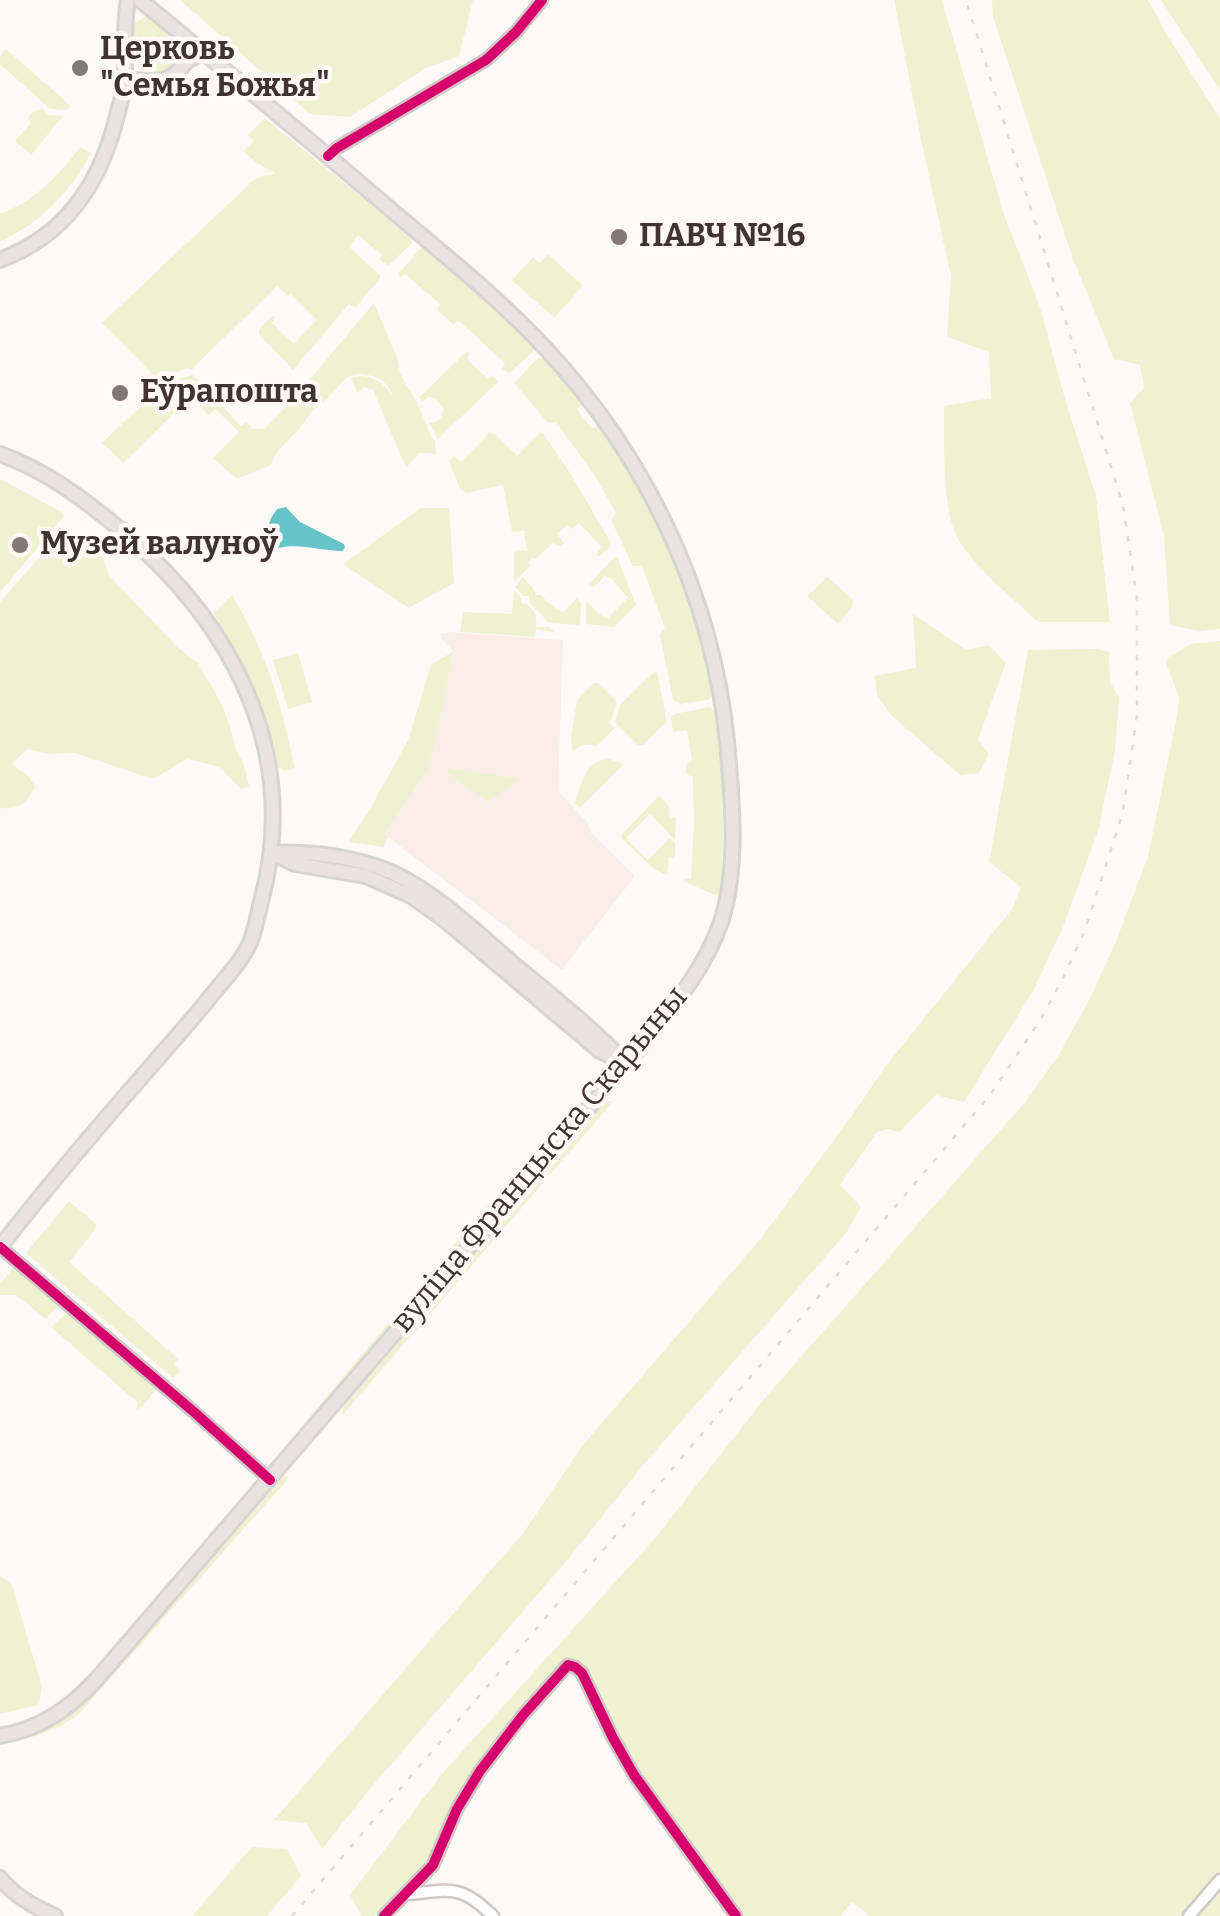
<!DOCTYPE html>
<html>
<head>
<meta charset="utf-8">
<style>
  body { margin:0 }
  canvas { display:block; background:#fdf9f7 }
</style>
</head>
<body>
<canvas width="1220" height="1916"></canvas>
<script>
const context = document.querySelector('canvas').getContext('2d');
context.lineJoin = 'round';
function fillPath(path, color) {
  context.fillStyle = color;
  context.fill(path, 'evenodd');
}
function strokePath(path, color, width, dash) {
  context.strokeStyle = color;
  context.lineWidth = width;
  context.lineCap = dash ? 'butt' : 'round';
  context.setLineDash(dash || []);
  context.stroke(path);
}
function label(font, color, halo, rows, align = 'center') {
  context.font = font + ' Bitter,serif';
  context.lineWidth = 9;
  context.setLineDash([]);
  context.textBaseline = 'middle';
  context.strokeStyle = halo;
  context.fillStyle = color;
  for (const [text, x, y, turn = 0] of rows) {
    context.save();
    context.translate(x, y);
    context.rotate((+turn || 0) * Math.PI / 180);
    context.textAlign = isNaN(turn) ? turn : align;
    if (halo) context.strokeText(text, 0, 0);
    context.fillText(text, 0, 0);
    context.restore();
  }
}
fillPath(new Path2D(`
  M449,632L563,640L558,791L588,823L591,833L635,876L562,970L384,834L429,768L454,652L441,638V634Z`), '#faede7');
fillPath(new Path2D(`
  M180,0H473L459,56L424,69L350,117L310,114Z
  M894,0H942L1004,215L1039,304L1067,406L1096,496L1110,622H1038C1017,602 969,562 957,537C941,505 945,442 944,406L991,398L989,352L947,337L951,276L922,144Z
  M992,0H1148L1170,40L1220,118V629L1199,631L1170,625L1164,537L1130,403L1144,388L1140,365L1114,359L1073,259L993,17Z
  M1161,0H1220V90Z
  M146,16C230,63 116,115 133,24Z
  M6,49L71,106L67,110L50,109L0,64V56Z
  M42,109L49,115L63,116L31,155L15,141L31,123L28,118L34,111Z
  M265,118L410,237L412,243L388,266L379,259L382,255L358,235L349,247L380,275L379,280L355,308L349,304L293,370L259,334V329L273,315L275,318L272,323L294,344L317,320L291,294L288,296L277,286L191,370L187,368L158,380L102,323L255,179L275,173L257,163L243,151L254,141L248,135Z
  M80,147L91,153C69,194 41,222 0,242V214C33,202 60,175 80,147Z
  M421,248L425,249L483,298L534,346L533,352L509,373L502,369L505,363L459,321L453,324L437,310L440,304L405,274L400,278L399,273Z
  M548,254L583,286L554,318L512,280L533,257L540,263Z
  M374,303L398,360C398,376 407,384 414,397C421,409 425,423 431,436L435,441L436,454L419,453L406,468L373,390L364,387L358,393L351,378C369,371 385,383 393,397C390,386 384,380 372,376C344,368 344,385 326,399C310,411 316,405 305,421C294,438 277,446 271,465L237,479L213,458L239,432L215,409L209,415L191,397L123,463L102,443L166,382L193,375L241,426L246,422L253,429H265L296,396Z
  M467,351L469,353L467,359L488,379L493,376L498,382L438,439L429,423C439,421 442,419 443,409L435,398L429,397L422,402L420,397Z
  M538,358L546,359L584,403L577,409L592,429L600,424C641,486 676,554 698,626C704,648 709,671 714,693L709,700L680,704L673,700L660,635L665,628L642,566H633L612,522V518L617,514L593,473L556,422L548,423L514,383Z
  M489,433L495,434L517,456L540,433H543L570,473L611,543L610,547L599,557L596,554L602,547L579,523L572,529L567,525L557,534L564,543L561,546L553,543L536,559L532,558L529,562L530,566L514,582V552L527,550L524,531L512,532L503,485L466,493L460,489L449,461L454,456L461,462Z
  M0,479L60,511L64,516L0,592Z
  M421,508H449L454,583L409,608L343,564Z
  M75,535L93,541L101,552L109,575L177,647L198,663L220,701L230,726L236,750L244,764L249,787L241,789L220,767L187,759L153,779L75,753L48,754L27,749L12,764L28,776L35,786C28,803 19,810 0,808V602L53,542Z
  M615,557L618,559L636,605L614,627L586,624V601L603,617L608,618L628,598L611,578L605,576L593,588L589,584Z
  M523,577L533,588L536,595H540L557,610L564,612L577,598L581,603L580,623L578,625L549,623L530,603L529,596H523L515,587Z
  M827,577L853,599L852,608L838,624L807,596Z
  M514,590L521,598V603L527,604L536,614V627H549L554,632L536,630L535,637L460,632L463,612L512,614Z
  M232,595C267,653 281,703 295,769L284,771L276,766C264,709 244,661 213,613Z
  M913,614L966,650L989,645L1006,663L978,739L989,754L979,773L960,775L892,716L877,695L875,676L916,668Z
  M1220,641V1916H870L852,1902L840,1916H744L565,1664L470,1773L424,1869L374,1916H362L350,1895L441,1775L656,1537L764,1399L1026,1101L1060,1053L1090,998L1115,944L1148,856L1177,716L1179,697L1166,663L1167,658L1191,644Z
  M1098,649L1109,652L1110,682L1119,698L1115,751L1098,831L1063,927L1033,991L964,1102L936,1095L899,1132L888,1129L877,1132L840,1185L861,1207L847,1232L644,1464L568,1559L370,1789L322,1849L306,1823L274,1820L524,1532L582,1446L762,1237L851,1117L885,1067L1012,909L1021,887L989,862L1028,650Z
  M454,651L429,768L384,834L388,837L384,847L348,842L370,809L408,740L431,665Z
  M298,653L312,702L288,709L273,660Z
  M654,672H657L667,722L643,745H638L615,722L620,705Z
  M594,683H598L617,702L610,723L615,728L595,747C586,742 581,745 573,752L571,738L577,700Z
  M710,707L717,713C721,773 727,833 720,893L717,896L683,881L685,878L691,879L694,823L693,777L686,774V764L692,761L687,730L673,732L671,717L674,714Z
  M609,759L624,764L580,808L575,803C582,783 584,760 609,759Z
  M448,768L520,779L488,802L448,773Z
  M659,796L669,806L670,817L676,818L675,840L650,814L626,838L648,860L670,838L675,843V858H669L667,875L654,869L622,839V834Z
  M607,1099L612,1103L342,1416L343,1407Z
  M552,1128L541,1148L280,1460L276,1457Z
  M69,1201L96,1224L94,1231L69,1262L178,1359L174,1364L180,1370L173,1378L26,1253Z
  M16,1264L60,1303L46,1319L16,1295H0V1284Z
  M69,1311L152,1382L156,1386C152,1396 145,1406 136,1410L138,1403L51,1327Z
  M285,1475L289,1478L77,1716L59,1727L33,1737L36,1730L70,1713L85,1699Z
  M0,1575L12,1585L42,1687L39,1705L0,1714Z
  M252,1847L287,1849L301,1876L267,1916H192Z`), '#eef2d1');
fillPath(new Path2D(`
  M286,507L300,522L344,544L345,547L343,551C317,551 290,539 267,553L261,550L271,518L277,509Z`), '#65c4ca');
const minor = new Path2D(`
  M328,156L337,148L486,60L516,32L542,0
  M0,1247L194,1412L270,1480
  M408,1894C452,1890 460,1884 493,1916
  M384,1916L433,1865L457,1809L480,1771L523,1715L568,1665L575,1667L582,1673L613,1738L634,1775L736,1916
  M1189,1916L1220,1880`);
const major = new Path2D(`
  M125,79C138,80 156,84 168,78C184,70 182,59 203,54
  M0,260C64,236 98,187 115,123C119,108 124,93 125,78C126,52 123,25 128,0
  M0,454C45,470 85,500 121,530C233,624 300,751 262,898C257,916 256,932 247,949C239,964 226,978 215,991C193,1019 169,1045 146,1072C96,1129 47,1187 0,1247
  M271,853C309,851 358,857 393,873C436,893 474,930 510,961C550,995 591,1026 626,1064
  M274,854L295,864L366,876L411,896L446,921L600,1051L618,1060
  M0,1736C40,1729 69,1709 96,1680L640,1048C670,1010 705,969 721,922C739,867 732,797 727,741C712,595 647,458 547,350C499,298 443,254 390,209C307,138 224,69 140,0
  M0,1878C14,1896 34,1907 55,1916`);
strokePath(minor, '#d0c8c5', 15);
strokePath(major, '#d8d4d2', 18);
strokePath(minor, '#fffefe', 10);
strokePath(major, '#ebe3e0', 12);
strokePath(new Path2D(`
  M292,1916L990,1095L1041,1019L1063,978L1085,930L1123,812L1137,715V599L1123,505L966,0`), '#dedbdb', 2.5, [5, 10]);
strokePath(new Path2D(`
  M328,156L337,148L486,60L516,32L542,0
  M0,1247L194,1412L270,1480
  M384,1916L433,1865L457,1809L480,1771L523,1715L568,1665L575,1667L582,1673L613,1738L634,1775L736,1916`), '#d6006c', 10);
for (const [x, y, r, color] of [
  [80,68,10,"#837875"],
  [619,237,10,"#837875"],
  [120,393,10,"#837875"],
  [20,545,10,"#837875"]
]) {
  const dot = new Path2D();
  dot.arc(x, y, r, 0, 2 * Math.PI);
  context.fillStyle = color;
  context.fill(dot);
  strokePath(dot, '#fff8f5', 4);
}
label('bold 32px', '#41332f', '#fff8f5', [
  ["Церковь",100,50],
  ["\"Семья Божья\"",100,87],
  ["ПАВЧ №16",639,237],
  ["Еўрапошта",140,393],
  ["Музей валуноў",40,545]
], 'left');
label('32px', '#41332f', '#fff8f5', [
  ["вуліца Францыска Скарыны",540,1160,-50]
]);
</script>
</body>
</html>
